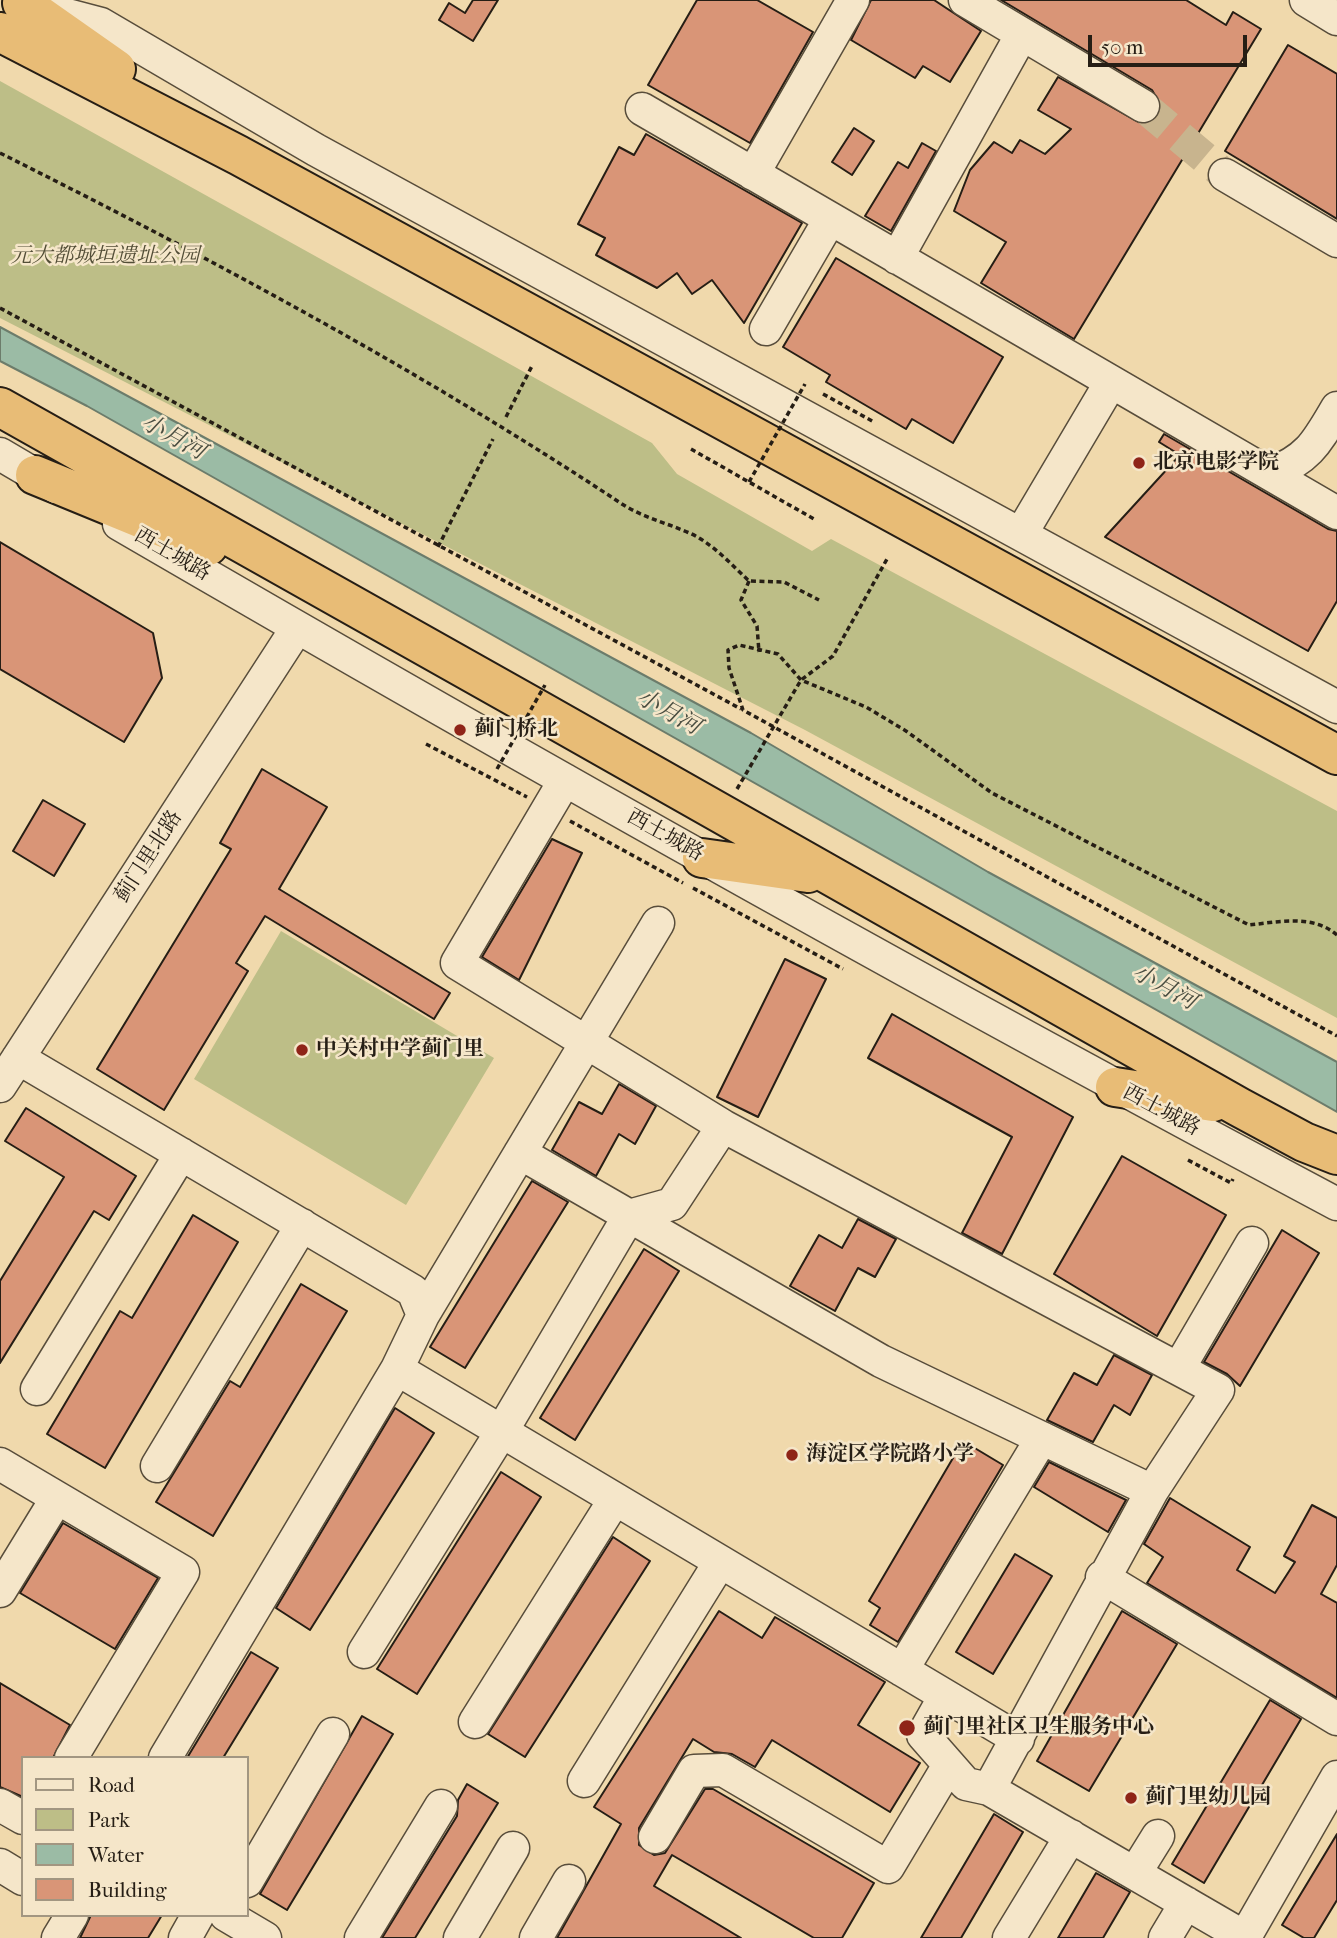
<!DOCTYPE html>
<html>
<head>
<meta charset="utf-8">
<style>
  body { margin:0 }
  #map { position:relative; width:1337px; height:1938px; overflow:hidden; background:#f0d9ac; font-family:"IM FELL French Canon",serif }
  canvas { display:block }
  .legend { position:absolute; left:21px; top:1756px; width:228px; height:161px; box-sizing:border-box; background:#f5e6c9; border:2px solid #a29681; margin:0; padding:9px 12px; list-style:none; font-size:21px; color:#261e15 }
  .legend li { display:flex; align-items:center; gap:14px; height:35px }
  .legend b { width:35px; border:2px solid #a29681 }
  .scale { position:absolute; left:1088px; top:35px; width:159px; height:32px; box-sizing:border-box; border:4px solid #261e15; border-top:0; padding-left:9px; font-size:21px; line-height:24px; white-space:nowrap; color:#261e15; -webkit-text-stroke:5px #f5e6c9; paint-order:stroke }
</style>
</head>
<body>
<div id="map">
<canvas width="1337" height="1938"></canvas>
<ul class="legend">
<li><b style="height:9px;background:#f5e6c9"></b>Road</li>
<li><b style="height:19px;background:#bdbe87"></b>Park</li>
<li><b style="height:19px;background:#9bbba5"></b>Water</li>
<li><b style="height:19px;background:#d99577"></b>Building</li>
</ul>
<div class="scale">50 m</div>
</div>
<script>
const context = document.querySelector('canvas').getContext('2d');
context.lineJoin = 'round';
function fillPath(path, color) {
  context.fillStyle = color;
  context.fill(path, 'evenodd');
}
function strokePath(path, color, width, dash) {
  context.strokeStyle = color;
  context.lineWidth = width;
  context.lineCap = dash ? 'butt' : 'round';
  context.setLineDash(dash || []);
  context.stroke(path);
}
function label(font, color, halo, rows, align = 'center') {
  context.font = font + ' "IM FELL French Canon","Noto Serif SC",serif';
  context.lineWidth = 5;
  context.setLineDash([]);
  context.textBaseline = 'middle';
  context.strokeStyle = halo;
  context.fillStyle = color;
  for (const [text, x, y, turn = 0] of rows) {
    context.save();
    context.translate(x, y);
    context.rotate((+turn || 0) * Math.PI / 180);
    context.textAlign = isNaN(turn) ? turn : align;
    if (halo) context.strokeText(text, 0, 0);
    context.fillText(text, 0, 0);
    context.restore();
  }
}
fillPath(new Path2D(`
  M0,81L652,443L677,474L812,551L831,539L1337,811V1018L805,730L0,318Z
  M281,931L494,1058L406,1205L194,1079Z`), '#bdbe87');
const water = new Path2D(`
  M0,327L751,733L988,872L1337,1062V1112L87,406L0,361Z`);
fillPath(water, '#9bbba5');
strokePath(water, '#6c7c6b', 2);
const building = new Path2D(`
  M473,0H498L473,41L439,20L449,3L465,13Z
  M697,0H757L813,32L750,143L648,85Z
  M871,0H934L981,31L950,82L923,66L915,78L851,40Z
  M1001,0H1186L1226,25L1233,12L1261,29L1074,339L981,283L1006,242L954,211L970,170L994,142L1012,153L1020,140L1045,154L1071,129L1038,110L1058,77L1142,124L1153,122L1159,115L1161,106L1152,90Z
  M1288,45L1337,74V219L1225,151Z
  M854,128L874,141L852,175L832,162Z
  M646,134L802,223L744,323L712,280L692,294L677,273L657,288L596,255L605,238L578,224L619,147L634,155Z
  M922,143L936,151L891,231L865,216L898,162L908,168Z
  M836,258L1003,357L953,443L912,419L906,429L826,382L830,375L783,347Z
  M1164,434L1328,529L1337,531V601L1308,651L1105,537L1180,455L1159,442Z
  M0,542L153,633L162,678L124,742L0,669Z
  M262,769L327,807L279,889L450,993L434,1019L265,916L236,963L248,971L164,1110L97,1069L231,849L220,843Z
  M43,800L85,824L54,876L13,851Z
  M552,839L582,853L519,980L482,957Z
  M785,959L826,979L758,1117L717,1097Z
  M892,1014L1073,1117L1002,1254L962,1233L1012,1137L868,1058Z
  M619,1084L656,1106L635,1144L619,1134L596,1176L552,1150L579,1102L602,1114Z
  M26,1108L136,1176L109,1220L94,1211L0,1363V1281L64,1177L5,1141Z
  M1122,1156L1226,1215L1157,1336L1054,1274Z
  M532,1181L568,1202L465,1368L430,1347Z
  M193,1215L238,1242L105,1468L47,1434L120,1311L132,1318Z
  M858,1219L896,1239L875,1277L858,1268L835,1311L790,1286L819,1235L842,1248Z
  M1282,1230L1319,1253L1240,1386L1227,1374L1204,1362Z
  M644,1249L679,1271L575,1440L540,1418Z
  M301,1284L347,1311L213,1536L156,1502L230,1381L240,1387Z
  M1114,1355L1152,1375L1130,1415L1114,1405L1093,1442L1047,1420L1074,1373L1097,1385Z
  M395,1408L434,1433L310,1630L276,1608Z
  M963,1441L1003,1465L898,1642L870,1625L880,1608L869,1601Z
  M1049,1462L1126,1500L1108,1532L1034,1487Z
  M501,1472L541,1497L417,1694L377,1669Z
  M1170,1498L1250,1547L1237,1570L1275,1593L1295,1562L1284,1556L1312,1505L1337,1518V1565L1321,1594L1337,1603V1698L1147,1583L1163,1557L1144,1544Z
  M63,1523L158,1578L115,1649L20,1593Z
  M613,1537L650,1561L525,1757L488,1734Z
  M1015,1554L1052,1576L993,1674L956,1652Z
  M719,1611L762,1638L775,1617L885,1682L858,1725L920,1763L890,1812L772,1740L755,1767L732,1754L714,1752L693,1739L639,1828V1845L654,1855L665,1853L705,1789H713L874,1883L842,1938H814L672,1855L654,1886L741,1938H557L621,1824L594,1807Z
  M1122,1611L1177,1644L1089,1791L1037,1761Z
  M251,1652L278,1668L223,1758H187Z
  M0,1683L70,1725L53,1758H23V1797L0,1787Z
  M1270,1700L1301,1719L1204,1883L1172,1864Z
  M362,1716L393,1734L287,1910L260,1894Z
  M467,1784L498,1803L415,1938H382L457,1816L458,1800Z
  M994,1814L1023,1832L961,1938H921Z
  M1337,1834V1900L1314,1938H1304L1282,1925Z
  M1096,1873L1130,1892L1103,1938H1058Z
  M91,1915H162L148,1938H80Z`);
fillPath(building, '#d99577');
strokePath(building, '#261e15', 2);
strokePath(new Path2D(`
  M1143,106L1225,175`), '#c8b48e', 32, [32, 16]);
const minor = new Path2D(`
  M965,0L1143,106
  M1306,0L1337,19
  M37,7L101,24L316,150L1337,707
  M642,109L1337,513
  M753,174L853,0
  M1225,175L1337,241
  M897,258L1022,34
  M766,329L830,219
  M0,454L56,487
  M1270,474C1309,459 1317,442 1337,408
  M119,524C521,758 926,986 1337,1204
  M1021,534L1111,382
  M565,780L457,963L723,1126L1218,1390L1152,1491L989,1789
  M18,1058L413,1291L423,1315L397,1369L165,1758
  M0,1086L297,628
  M520,1153L881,1361L1152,1491
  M423,1315L658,923
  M1179,1368L1252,1243
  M397,1369L1018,1739
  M37,1389L181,1154
  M0,1464L183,1572L71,1758
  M157,1466L302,1225
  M1102,1577L1337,1719
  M0,1591L57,1498
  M364,1652L502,1431L629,1216L672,1204L723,1126
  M902,1670L1042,1438
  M945,1696L923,1735L966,1784L989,1789L1246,1938
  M475,1722L615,1499
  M584,1781L720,1562
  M0,1805L23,1818
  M655,1837L694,1771L723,1770L888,1867L949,1765
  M0,1865L23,1879
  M1135,1873L1158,1836
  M247,1881L333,1734
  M226,1915L265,1938
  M1245,1937L1337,1777
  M58,1938L72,1915
  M185,1938L198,1915
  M361,1938L441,1806
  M460,1938L513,1848
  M536,1938L569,1881
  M1009,1938L1071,1836
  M1165,1938L1186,1903`);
const highway = new Path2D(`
  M22,3L116,69
  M0,32L238,155L1337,755
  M0,407C415,637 825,875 1239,1107L1304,1142L1337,1155
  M35,475L208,546
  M702,858L808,873
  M1115,1087L1213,1102`);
strokePath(minor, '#584d3b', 35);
strokePath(highway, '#261e15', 42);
strokePath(new Path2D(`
  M0,153C212,259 421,371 619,502C641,517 664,522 687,532C710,541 731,564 749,581L784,582L819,600
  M0,308L741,709
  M823,394L874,422
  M506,417L533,364
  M691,449L814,519
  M438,547L493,439
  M749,581L741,600L757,626L759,652
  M426,744L527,797
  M737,789L801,680L833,656L887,559
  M570,821L683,883
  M693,888L843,969
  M1337,935C1313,914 1278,922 1249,925L992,793L906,731L866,707L801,680L778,654L739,645L728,650L729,668L743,710L1337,1036
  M1188,1160L1231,1183L1233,1179`), '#261e15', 3.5, [5, 3.5]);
strokePath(minor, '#f5e6c9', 32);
strokePath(highway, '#e8bc76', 38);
strokePath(new Path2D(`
  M749,482L805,384
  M497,769L545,685`), '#261e15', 3.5, [5, 3.5]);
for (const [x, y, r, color] of [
  [1139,463,7,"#8f2418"],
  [460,730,7,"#8f2418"],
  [302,1050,7,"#8f2418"],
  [792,1455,7,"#8f2418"],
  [907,1728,9,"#8f2418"],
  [1131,1798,7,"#8f2418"]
]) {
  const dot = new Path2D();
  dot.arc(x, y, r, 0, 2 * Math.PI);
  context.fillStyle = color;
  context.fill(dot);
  strokePath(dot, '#f5e6c9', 2.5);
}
label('italic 21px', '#534e37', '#f5e6c9', [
  ["元大都城垣遗址公园",105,257]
]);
label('bold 21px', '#261e15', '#f5e6c9', [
  ["北京电影学院",1153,463],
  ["蓟门桥北",474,730],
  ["中关村中学蓟门里",316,1050],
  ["海淀区学院路小学",806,1455],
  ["蓟门里社区卫生服务中心",923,1728],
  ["蓟门里幼儿园",1145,1798]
], 'left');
label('21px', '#261e15', '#f5e6c9', [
  ["西土城路",172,555,30],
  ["西土城路",665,836,29],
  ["蓟门里北路",149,857,-57],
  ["西土城路",1161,1111,28]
]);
label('italic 23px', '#494d40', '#f5e6c9', [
  ["小月河",173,438,29],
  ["小月河",668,713,29],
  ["小月河",1164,988,29]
]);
</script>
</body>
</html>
